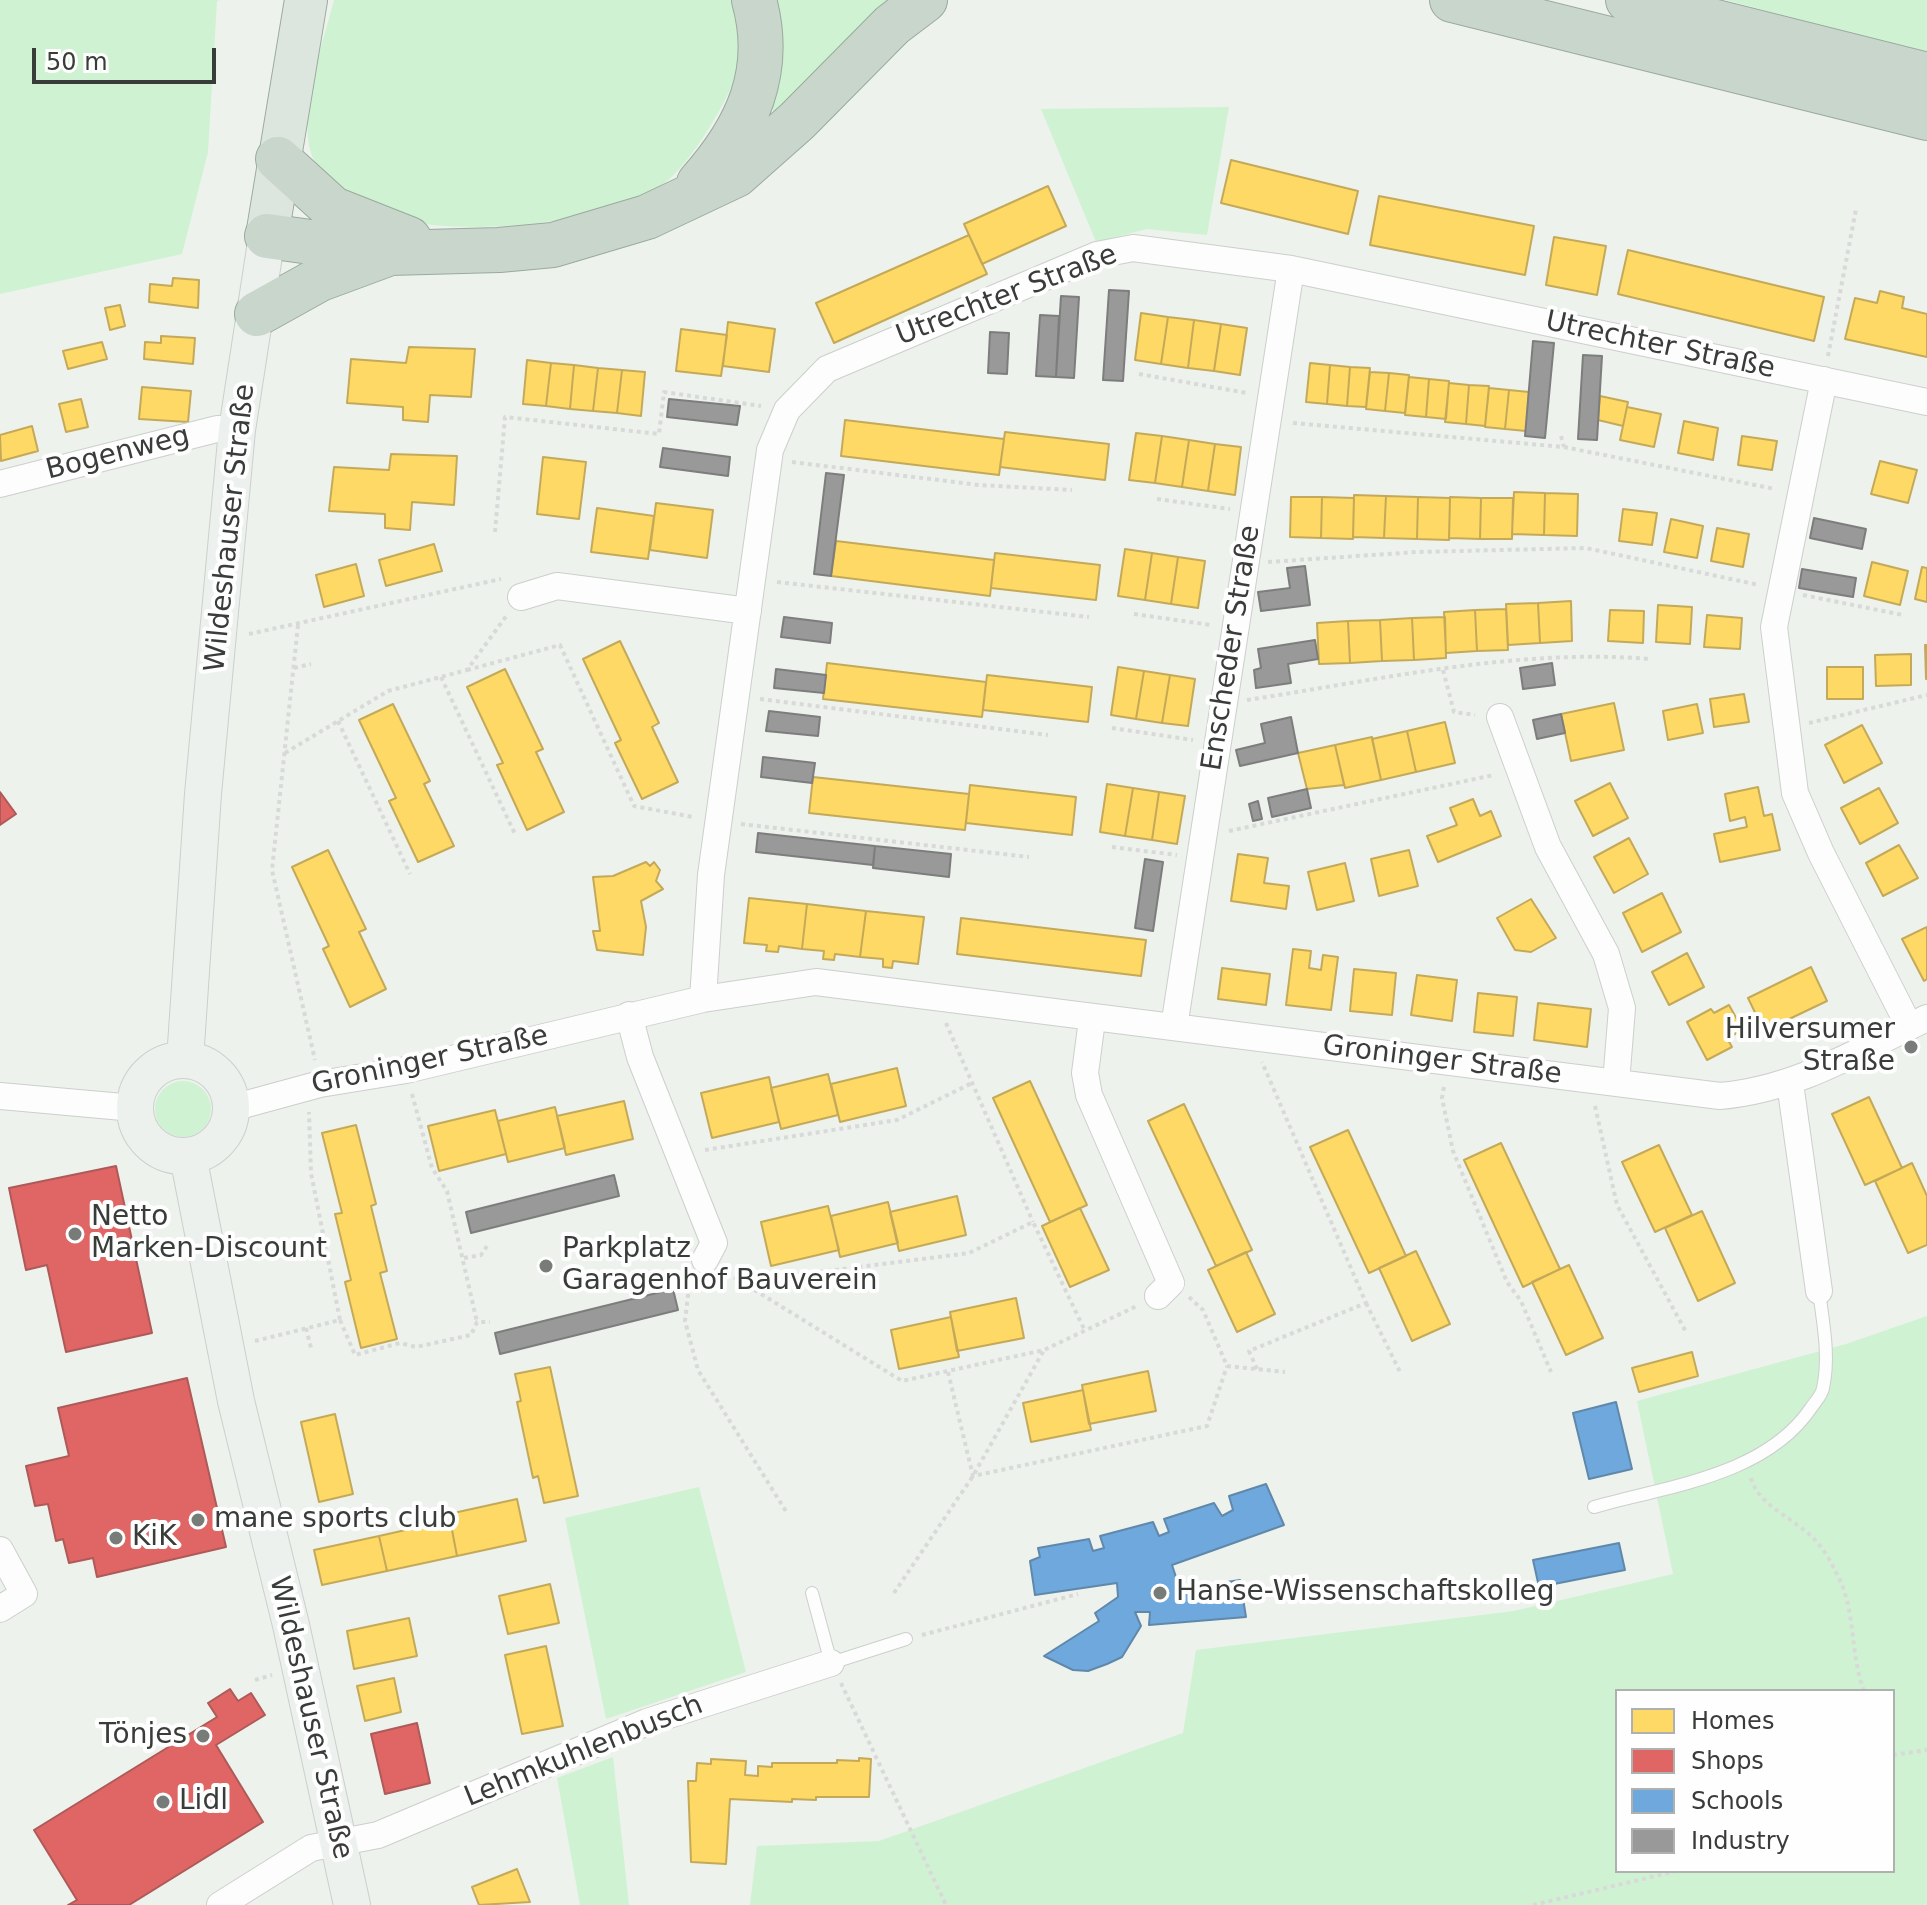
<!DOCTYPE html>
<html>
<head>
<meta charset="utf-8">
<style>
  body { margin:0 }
  #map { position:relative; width:1927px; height:1905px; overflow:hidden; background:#edf2ed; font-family:"DejaVu Sans",sans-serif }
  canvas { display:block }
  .legend { position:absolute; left:1615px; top:1689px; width:280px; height:184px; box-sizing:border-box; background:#fefefe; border:2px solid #afb1af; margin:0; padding:10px 14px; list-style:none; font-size:24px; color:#393d39 }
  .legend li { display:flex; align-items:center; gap:16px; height:40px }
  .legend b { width:40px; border:2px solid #afb1af }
  .scale { position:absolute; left:32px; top:48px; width:184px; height:36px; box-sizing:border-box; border:4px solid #393d39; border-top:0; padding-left:10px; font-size:24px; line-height:28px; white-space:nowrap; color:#393d39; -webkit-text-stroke:6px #fefefe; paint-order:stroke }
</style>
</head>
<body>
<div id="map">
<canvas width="1927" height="1905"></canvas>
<ul class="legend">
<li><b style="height:22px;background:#ffd966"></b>Homes</li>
<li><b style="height:22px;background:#e06666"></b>Shops</li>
<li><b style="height:22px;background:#6fa8dc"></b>Schools</li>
<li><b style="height:22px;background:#999"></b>Industry</li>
</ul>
<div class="scale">50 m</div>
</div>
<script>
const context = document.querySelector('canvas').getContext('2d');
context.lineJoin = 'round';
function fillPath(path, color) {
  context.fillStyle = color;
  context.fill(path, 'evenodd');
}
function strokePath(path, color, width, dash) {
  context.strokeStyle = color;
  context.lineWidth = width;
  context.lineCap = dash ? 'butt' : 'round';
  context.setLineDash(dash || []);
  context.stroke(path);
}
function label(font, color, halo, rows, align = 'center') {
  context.font = font + ' "DejaVu Sans",sans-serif';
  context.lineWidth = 8;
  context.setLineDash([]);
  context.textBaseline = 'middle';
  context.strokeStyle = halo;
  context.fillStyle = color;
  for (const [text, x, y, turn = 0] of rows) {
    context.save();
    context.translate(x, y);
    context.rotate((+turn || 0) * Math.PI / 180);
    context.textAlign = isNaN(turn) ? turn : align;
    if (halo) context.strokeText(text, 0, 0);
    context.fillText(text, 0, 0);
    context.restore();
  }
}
fillPath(new Path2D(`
  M0,0H220L217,1L208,152L182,254L0,294Z
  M334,0H732C749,26 741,66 729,92C716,119 690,162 667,181C618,221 495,232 433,225C400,221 336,193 317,165C292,129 324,40 334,0Z
  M764,0H890L776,114L766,102Z
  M1726,0H1927V54Z
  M1229,107L1207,235L1147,229L1096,242L1041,109Z
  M155 1109a28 28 0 1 1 56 0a28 28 0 1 1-56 0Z
  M1927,1316V1905H750L757,1846L879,1841L1183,1733L1196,1650L1514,1611L1673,1574L1637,1401L1846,1344ZM1617,1691H1893V1871H1617Z
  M699,1487L746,1672L606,1719L565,1518Z
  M613,1757L629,1905H580L557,1778Z`), '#cff2d2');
const homes = new Path2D(`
  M1231,160L1358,191L1348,234L1221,203Z
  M1048,186L1066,226L982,264L964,224Z
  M1379,196L1534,226L1525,275L1370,245Z
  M969,235L987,274L834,343L816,303Z
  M1554,237L1606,246L1597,295L1546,285Z
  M1628,250L1824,297L1814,341L1618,294Z
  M173,278L199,280L198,308L149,302L150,284L172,286Z
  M1880,291L1904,297L1902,308L1927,314V357L1845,339L1855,298L1877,303Z
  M120,305L125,326L110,330L105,308Z
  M1141,313L1168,317L1161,364L1135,360Z
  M1168,317L1194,320L1188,368L1161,364Z
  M1194,320L1221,324L1214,371L1188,368Z
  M728,322L775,329L769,372L723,366Z
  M1221,324L1247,328L1240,375L1214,371Z
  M681,329L727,335L721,376L676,371Z
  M161,336L195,338L193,364L144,359L145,342L161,343Z
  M102,342L107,359L68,369L63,351Z
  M409,347L475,349L471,397L430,395L428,422L403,420V407L347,403L351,359L406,363Z
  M527,360L551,363L546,406L523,404Z
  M551,363L574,365L570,409L546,406Z
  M1310,363L1330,365L1327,404L1306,402Z
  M574,365L598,368L593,411L570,409Z
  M1330,365L1350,367L1347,406L1327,404Z
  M1350,367L1370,368L1366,407L1347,406Z
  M598,368L622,370L617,413L593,411Z
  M622,370L645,372L641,416L617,413Z
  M1370,372L1389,373L1385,411L1366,409Z
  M1389,373L1409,375L1405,413L1385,411Z
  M1409,377L1429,379L1426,417L1405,415Z
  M1429,379L1449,381L1446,419L1426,417Z
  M1449,383L1469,385L1466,424L1445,422Z
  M1469,385L1489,386L1485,426L1466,424Z
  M142,387L191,391L188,422L139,419Z
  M1489,388L1509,390L1505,429L1485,427Z
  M1509,390L1529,392L1526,431L1505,429Z
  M1600,396L1628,402L1623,426L1598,420Z
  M81,399L88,427L66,432L59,404Z
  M1627,407L1661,414L1654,447L1620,440Z
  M845,420L1004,439L999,475L841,456Z
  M1684,421L1718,428L1713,460L1678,453Z
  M32,426L38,451L1,461L0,435Z
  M1005,432L1109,444L1105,480L1000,467Z
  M1136,433L1162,436L1155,483L1129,480Z
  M1162,436L1189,440L1182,487L1155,483Z
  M1742,436L1777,441L1772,470L1738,465Z
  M1189,440L1215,444L1208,491L1182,487Z
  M1215,444L1241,447L1235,495L1208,491Z
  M391,454L457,456L454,505L412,502L410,530L385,528V514L329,511L334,467L389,470Z
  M543,457L586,462L579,519L537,514Z
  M1880,461L1917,470L1908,503L1871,494Z
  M1514,492L1545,493L1544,535L1512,534Z
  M1545,493L1578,494L1577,536L1544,535Z
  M1354,495L1386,496L1384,538L1353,537Z
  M1386,496L1418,497L1417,539L1384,538Z
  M1291,497H1322L1321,538L1290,537Z
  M1322,497L1354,498L1353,539L1321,538Z
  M1418,497L1450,498L1449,540L1417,539Z
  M1450,497L1481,498L1480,539L1449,538Z
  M1481,498H1513L1512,539H1480Z
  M656,503L713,510L707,558L650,550Z
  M597,508L654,516L648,559L591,552Z
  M1623,509L1657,513L1652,545L1619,541Z
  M1671,519L1703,526L1697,558L1664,552Z
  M1717,528L1749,534L1743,567L1711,561Z
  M836,541L994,560L990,596L831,576Z
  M434,544L442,571L386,586L379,560Z
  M1125,549L1152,553L1145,600L1118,596Z
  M995,553L1100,565L1096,600L991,588Z
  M1152,553L1178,557L1171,604L1145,600Z
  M1178,557L1205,561L1198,608L1171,604Z
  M1872,562L1908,571L1900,605L1864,596Z
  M356,564L364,596L324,607L316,575Z
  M1922,567L1927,568V602L1915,599Z
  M1571,601L1572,641L1540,643L1538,603Z
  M1538,603L1540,643L1508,645L1506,604Z
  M1658,605L1692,607L1690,644L1656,642Z
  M1506,609L1508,650L1477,651L1475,610Z
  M1475,610L1477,651L1446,653L1444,612Z
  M1610,610L1644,611L1643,643L1608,641Z
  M1707,615L1742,618L1740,649L1704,647Z
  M1445,617L1446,658L1414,660L1412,618Z
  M1412,618L1414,660L1382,661L1380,620Z
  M1380,620L1382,661L1350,663L1348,621Z
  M1348,621L1350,663L1319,664L1317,623Z
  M620,641L659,723L652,727L678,782L642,799L615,743L621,740L583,659Z
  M1925,645H1927V679H1926Z
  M1911,654V685L1876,686L1875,655Z
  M827,663L986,682L982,717L823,699Z
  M1118,667L1144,671L1136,719L1111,715Z
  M1827,667H1863V699H1827Z
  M505,669L543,749L536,752L564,812L527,830L497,765L503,763L467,687Z
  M1144,671L1170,675L1162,723L1136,719Z
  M987,675L1092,687L1088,722L983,710Z
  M1170,675L1195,679L1188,726L1162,723Z
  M1744,694L1749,722L1714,727L1710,699Z
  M1614,703L1624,750L1571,761L1561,714Z
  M393,704L430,781L424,784L454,846L418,862L389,801L396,798L359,720Z
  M1697,704L1703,733L1668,740L1663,711Z
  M1445,722L1455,763L1416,772L1407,731Z
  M1862,725L1882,763L1844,783L1825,745Z
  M1407,731L1416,772L1381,780L1372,739Z
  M1372,737L1381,780L1345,788L1335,745Z
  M1335,745L1344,785L1307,789L1298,753Z
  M813,777L969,794L965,830L809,813Z
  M1610,783L1628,818L1593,836L1575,801Z
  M1107,784L1133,788L1125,836L1100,832Z
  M970,785L1076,797L1072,835L966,823Z
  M1758,787L1764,816L1772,814L1780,850L1720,862L1714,834L1747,827L1745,817L1730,821L1725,794Z
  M1133,788L1159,792L1152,840L1125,836Z
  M1879,788L1898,823L1860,844L1841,808Z
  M1159,792L1185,796L1177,844L1152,840Z
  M1473,799L1480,816L1491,811L1501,836L1438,862L1427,836L1457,825L1450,808Z
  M1629,838L1648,874L1614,893L1594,857Z
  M1899,845L1918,878L1883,896L1866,863Z
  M328,850L366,929L359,932L386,989L350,1007L323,949L329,946L292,867Z
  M1409,850L1418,886L1379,896L1371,859Z
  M1238,854L1268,858L1264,883L1289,886L1286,909L1231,901Z
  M646,862L650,866L654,862L660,870L656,881L663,889L641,901L646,927L643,955L597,950L593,931H600L593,877L613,876Z
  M1345,863L1354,901L1317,910L1308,872Z
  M1662,893L1681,932L1642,952L1623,913Z
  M749,898L807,904L802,949L779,946L778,952L766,951L767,945L744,943Z
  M1531,899L1556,938L1531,952L1515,950L1497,918Z
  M807,904L866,911L860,957L835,954L834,960L823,959L824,951L802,949Z
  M866,911L924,917L918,964L893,961L892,968L883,967V959L860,957Z
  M961,918L1146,940L1141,976L957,954Z
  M1927,927V979L1924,981L1902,939Z
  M1293,949L1311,951L1309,968L1321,970L1323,955L1338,957L1331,1010L1286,1005Z
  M1687,953L1704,987L1669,1005L1652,972Z
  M1811,967L1827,1001L1764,1031L1748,998Z
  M1222,968L1270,974L1266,1005L1218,999Z
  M1354,969L1396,973L1392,1015L1350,1011Z
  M1417,975L1457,980L1452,1021L1411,1015Z
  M1478,993L1517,997L1513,1036L1474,1032Z
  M1538,1003L1591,1009L1587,1047L1534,1040Z
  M1729,1005L1743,1030L1727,1038L1732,1047L1707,1060L1687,1022L1711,1009L1714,1013Z
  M897,1068L906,1106L840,1122L831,1084Z
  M828,1074L838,1115L781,1129L771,1088Z
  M769,1077L779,1122L712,1138L701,1093Z
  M1030,1081L1087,1205L1050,1222L993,1098Z
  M1869,1097L1902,1168L1865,1185L1832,1114Z
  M624,1101L633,1139L566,1155L557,1116Z
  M1184,1104L1252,1250L1216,1266L1148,1121Z
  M555,1107L565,1148L508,1162L498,1121Z
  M495,1110L506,1154L439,1171L428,1126Z
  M356,1125L376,1204L371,1206L387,1271L380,1273L397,1339L361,1348L345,1282L351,1280L335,1214L342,1213L322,1133Z
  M1348,1130L1406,1256L1369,1273L1310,1147Z
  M1501,1143L1560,1269L1523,1287L1464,1160Z
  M1659,1145L1692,1215L1655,1232L1622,1162Z
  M1912,1163L1927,1196V1245L1908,1253L1875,1181Z
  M957,1196L966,1235L899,1251L890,1212Z
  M888,1202L898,1243L840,1257L831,1216Z
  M828,1206L839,1250L771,1266L761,1222Z
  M1080,1208L1109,1270L1070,1287L1042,1226Z
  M1702,1211L1735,1283L1698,1301L1665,1228Z
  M1416,1251L1450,1324L1412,1341L1379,1268Z
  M1246,1252L1275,1314L1237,1332L1208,1270Z
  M1569,1265L1603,1338L1566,1355L1532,1282Z
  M1016,1298L1024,1338L957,1351L950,1312Z
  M951,1317L959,1357L899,1369L891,1330Z
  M1692,1352L1698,1376L1639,1392L1632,1368Z
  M550,1367L578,1496L544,1503L538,1476L533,1478L517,1402L521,1401L515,1374Z
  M1148,1371L1156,1411L1089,1424L1082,1385Z
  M1083,1390L1091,1430L1031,1442L1023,1403Z
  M335,1414L353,1494L319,1502L301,1422Z
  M517,1499L526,1541L457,1556L449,1514Z
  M450,1520L457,1556L387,1571L379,1536Z
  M379,1536L387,1571L322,1585L314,1550Z
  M550,1584L559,1623L508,1634L499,1596Z
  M409,1618L417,1656L354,1669L347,1631Z
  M546,1646L563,1726L522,1734L505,1655Z
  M394,1678L401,1712L365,1721L357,1686Z
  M859,1758L871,1759L869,1797H816V1800L792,1799V1802L730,1799L726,1864L691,1862L688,1781H696L697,1763L711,1764V1759L746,1761L745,1775L758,1776V1766L772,1767V1763H837V1760L859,1761Z
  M517,1869L530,1902L479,1905L472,1887Z`);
fillPath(homes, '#ffd966');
strokePath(homes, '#c4aa58', 2);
const shops = new Path2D(`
  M0,792L16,814L0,825Z
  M116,1166L152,1333L66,1352L47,1265L26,1270L9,1188Z
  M187,1378L226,1547L97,1577L93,1558L69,1563L63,1539L56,1541L48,1504L35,1506L26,1466L69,1456L58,1408Z
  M230,1689L238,1701L251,1693L265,1715L216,1745L263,1822L129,1905H68L77,1900L34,1830L217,1717L208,1703Z
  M417,1723L430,1783L385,1794L371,1734Z`);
fillPath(shops, '#e06666');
strokePath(shops, '#ae5a58', 2);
const schools = new Path2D(`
  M1616,1402L1632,1469L1589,1479L1573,1413Z
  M1266,1484L1284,1525L1172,1565L1180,1589L1240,1580L1246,1617L1149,1625L1150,1612H1135L1141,1626L1122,1657L1107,1664L1088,1671L1073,1670L1044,1656L1099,1621L1095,1613L1118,1597L1117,1583L1035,1595L1030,1561L1040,1557L1038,1548L1089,1539L1093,1551L1104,1548L1100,1536L1153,1522L1159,1536L1169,1532L1164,1519L1214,1503L1222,1516L1233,1510L1229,1496Z
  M1619,1543L1625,1570L1539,1587L1533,1560Z`);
fillPath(schools, '#6fa8dc');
strokePath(schools, '#5f88ab', 2);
const industry = new Path2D(`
  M1109,290L1129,291L1123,381L1103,380Z
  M1061,296L1079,297L1074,378L1056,377Z
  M1040,315L1059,316L1056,377L1036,376Z
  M990,332L1009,333L1007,374L988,373Z
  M1533,341L1554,343L1545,438L1525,436Z
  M1583,355L1602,356L1597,440L1578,439Z
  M669,399L740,406L737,425L667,417Z
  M663,448L730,457L728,476L660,467Z
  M826,473L844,475L831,576L814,574Z
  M1814,518L1866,529L1862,549L1810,538Z
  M1305,566L1310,605L1261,611L1258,592L1290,588L1287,568Z
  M1802,569L1856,578L1853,597L1799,588Z
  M784,617L832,623L830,643L781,637Z
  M1315,640L1318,659L1288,664L1291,683L1256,688L1254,670L1261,668L1258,649Z
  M1552,663L1555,685L1523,689L1520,668Z
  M776,669L826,675L824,693L774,688Z
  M769,711L820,717L818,736L766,731Z
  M1561,714L1565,733L1537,739L1533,720Z
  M1291,717L1298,753L1240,766L1236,750L1265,743L1261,724Z
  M763,757L815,763L812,783L761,777Z
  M1307,789L1311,808L1272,817L1268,798Z
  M1258,801L1262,819L1253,821L1249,804Z
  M758,833L875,846L873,865L756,852Z
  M875,846L951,854L949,877L873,868Z
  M1145,859L1163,862L1153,931L1135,928Z
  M614,1175L619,1196L471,1233L466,1212Z
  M673,1289L678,1310L500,1354L495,1333Z`);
fillPath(industry, '#999');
strokePath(industry, '#7c7d7c', 2);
const service = new Path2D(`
  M1594,1507C1667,1486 1765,1476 1811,1408C1815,1402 1822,1395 1823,1388C1830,1356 1823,1323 1819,1291
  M812,1593L831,1663L906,1639`);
const minor = new Path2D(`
  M1824,380L1774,627L1795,793L1821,853L1909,1026
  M0,484L217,429L237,430
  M521,597L557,586L748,611
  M1500,717L1548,847L1606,954L1622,1008L1616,1083
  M703,999L711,875L770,450L787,410L827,369L1097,255L1133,248L1291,269L1927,402
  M629,1015L640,1057L714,1243L705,1260
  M1092,1020L1085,1073L1089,1095L1171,1283L1158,1296
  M1174,1027L1291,269
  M1790,1083L1819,1291
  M0,1096L134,1108
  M232,1108L320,1084L406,1070L703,999L816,982L1720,1096C1795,1090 1860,1050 1927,1018
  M0,1550L24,1594L0,1609
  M220,1905L311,1848L378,1835L647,1722L831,1663`);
const secondary = new Path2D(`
  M185,1060L203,794L237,430L267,236
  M135 1108a48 48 0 1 1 96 0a48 48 0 1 1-96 0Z
  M188,1156L236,1401L291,1625L352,1905`);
const primary = new Path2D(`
  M267,236L306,0`);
const motorway = new Path2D(`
  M1452,0L1927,118
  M1628,0L1927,75
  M278,159L333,209L409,239
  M699,183C747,129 774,72 754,0
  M267,236L390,253L499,250L553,245L647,217L736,175L797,121L892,25L925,0
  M257,314L320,279L385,255`);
strokePath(service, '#cccfcc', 14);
strokePath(minor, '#cccfcc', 28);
strokePath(secondary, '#cccfcc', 38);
strokePath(primary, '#9aaa9d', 44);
strokePath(motorway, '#9aaa9d', 46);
strokePath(new Path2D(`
  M1828,356L1856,209
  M1139,374L1247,393
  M1293,423L1564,447L1775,489
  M1561,436L1564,447
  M792,462L979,485L1072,490
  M1157,499L1230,509
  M495,532L505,417L659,434L664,392L761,406
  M1268,562L1417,552L1586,548L1759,585
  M777,582L1089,617
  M1803,595L1903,615
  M1134,614L1211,625
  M298,625L272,870L315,1060
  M249,634L501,579
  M294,668L311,664
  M467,670L560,645L634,806L693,817
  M1443,670L1454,712L1475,715
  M441,677L515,834
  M760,699L1048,735
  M1247,700C1379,680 1516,648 1649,659
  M338,721L410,874
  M1809,723L1927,695
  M1112,728L1193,740
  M285,753L388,691L467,670L507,615
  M741,824L1029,857
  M1229,831L1494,775
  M1112,847L1177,855
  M946,1023L1033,1222
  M1444,1087L1442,1098L1453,1151L1507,1282L1521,1301L1551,1372
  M412,1094L432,1168L447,1191L477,1322
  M1595,1106L1617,1205L1686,1332
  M705,1150L897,1120L972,1083
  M464,1258L481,1255L489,1243
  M727,1273L902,1381L1044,1350L1137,1306
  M690,1278L685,1321L698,1370L787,1513
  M751,1287L756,1280L969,1253L1033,1222L1085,1331
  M1189,1297L1203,1310L1227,1366L1285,1372
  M1366,1303L1400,1372
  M340,1320L355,1355L400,1343L416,1347L471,1335L477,1322H490
  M306,1328L311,1348
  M255,1341L340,1320L311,1173L309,1112
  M1257,1369L1249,1351L1366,1303L1262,1062
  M948,1372L973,1476L1207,1426L1227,1366
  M1751,1478C1758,1505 1793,1518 1812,1537C1822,1546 1830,1560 1836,1572C1857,1610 1849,1652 1864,1691
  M894,1593L973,1476L1044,1350
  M922,1635L1078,1594
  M255,1680L272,1675
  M841,1683L946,1905
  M1893,1755L1927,1750
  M1533,1905L1677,1871`), '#d9d9d9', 4, [4, 4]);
strokePath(service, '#fcfdfc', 12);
strokePath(minor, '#fcfdfc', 26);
strokePath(secondary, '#edf1ee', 36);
strokePath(primary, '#dde5df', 42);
strokePath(motorway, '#c9d6cb', 44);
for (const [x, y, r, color] of [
  [1911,1047,8,"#787c78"],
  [75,1234,8,"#787c78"],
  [546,1266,8,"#787c78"],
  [198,1520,8,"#787c78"],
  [116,1538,8,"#787c78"],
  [1160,1593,8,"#787c78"],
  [203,1736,8,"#787c78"],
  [163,1802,8,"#787c78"]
]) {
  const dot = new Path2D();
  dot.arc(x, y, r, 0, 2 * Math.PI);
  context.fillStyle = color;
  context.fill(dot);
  strokePath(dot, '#fefefe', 3);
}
label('28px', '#393d39', '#fefefe', [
  ["Utrechter Straße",1007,296,-21],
  ["Utrechter Straße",1660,346,12],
  ["Bogenweg",118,454,-14],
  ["Wildeshauser Straße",231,528,-84],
  ["Enscheder Straße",1232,648,-81],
  ["Groninger Straße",430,1061,-12],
  ["Groninger Straße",1442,1061,7],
  ["Wildeshauser Straße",310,1718,77],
  ["Lehmkuhlenbusch",584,1752,-22]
]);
label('28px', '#393d39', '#fefefe', [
  ["Hilversumer",1895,1031,"right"],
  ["Straße",1895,1063,"right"],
  ["Netto",91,1218],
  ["Marken-Discount",91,1250],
  ["Parkplatz",562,1250],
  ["Garagenhof Bauverein",562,1282],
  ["mane sports club",214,1520],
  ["KiK",132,1538],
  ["Hanse-Wissenschaftskolleg",1176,1593],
  ["Tönjes",187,1736,"right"],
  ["Lidl",179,1802]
], 'left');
</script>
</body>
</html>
